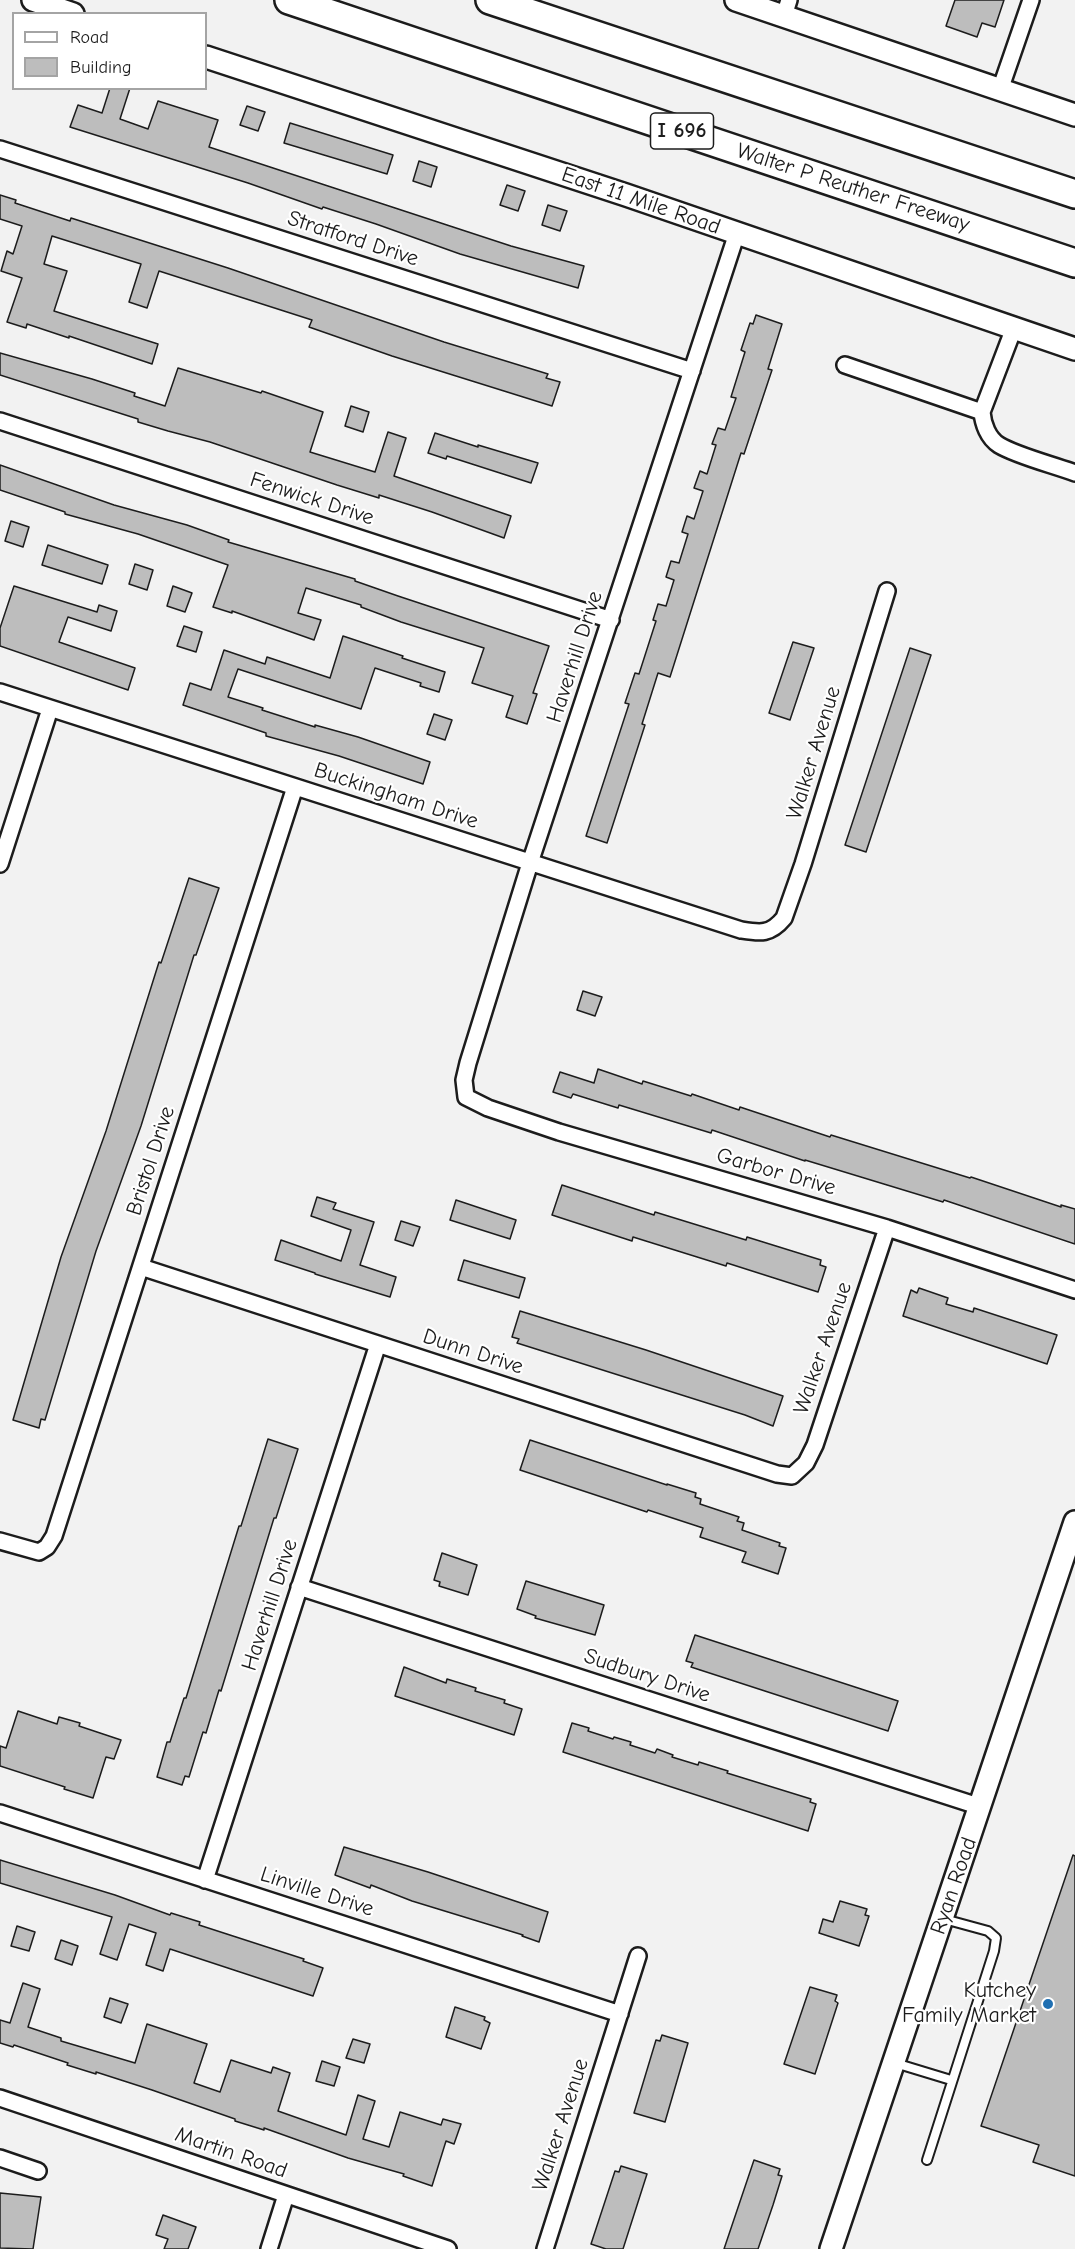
<!DOCTYPE html>
<html>
<head>
<meta charset="utf-8">
<style>
  body { margin:0 }
  #map { position:relative; width:1075px; height:2249px; overflow:hidden; background:#f2f2f2; font-family:"Comic Neue",sans-serif }
  canvas { display:block }
  .legend { position:absolute; left:12px; top:12px; width:195px; height:78px; box-sizing:border-box; background:#fff; border:2px solid #a4a4a4; margin:0; padding:8px 10px; list-style:none; font-size:18px; color:#1c1c1c }
  .legend li { display:flex; align-items:center; gap:12px; height:30px }
  .legend b { width:30px; border:2px solid #a4a4a4 }
</style>
</head>
<body>
<div id="map">
<canvas width="1075" height="2249"></canvas>
<ul class="legend">
<li><b style="height:8px;background:#fff"></b>Road</li>
<li><b style="height:16px;background:#bdbdbd"></b>Building</li>
</ul>
</div>
<script>
const context = document.querySelector('canvas').getContext('2d');
context.lineJoin = 'round';
function fillPath(path, color) {
  context.fillStyle = color;
  context.fill(path, 'evenodd');
}
function strokePath(path, color, width, dash) {
  context.strokeStyle = color;
  context.lineWidth = width;
  context.lineCap = dash ? 'butt' : 'round';
  context.setLineDash(dash || []);
  context.stroke(path);
}
function label(font, color, halo, rows, align = 'center') {
  context.font = font + ' "Comic Neue",sans-serif';
  context.lineWidth = 4.5;
  context.setLineDash([]);
  context.textBaseline = 'middle';
  context.strokeStyle = halo;
  context.fillStyle = color;
  for (const [text, x, y, turn = 0] of rows) {
    context.save();
    context.translate(x, y);
    context.rotate((+turn || 0) * Math.PI / 180);
    context.textAlign = isNaN(turn) ? turn : align;
    if (halo) context.strokeText(text, 0, 0);
    context.fillText(text, 0, 0);
    context.restore();
  }
}
const building = new Path2D(`
  M955,0H1004L995,27L982,23L977,37L946,26Z
  M110,88H130L120,119L148,129L158,101L218,120L209,147L511,246L584,266L578,288L460,254L376,224L323,207L322,209L248,183L70,127L78,105L102,113Z
  M247,106L265,112L258,131L240,125Z
  M290,123L393,155L387,174L284,143Z
  M419,161L437,167L431,187L413,181Z
  M507,185L525,191L518,211L500,205Z
  M0,195L16,200L15,203L70,221L71,218L228,268L444,342L548,374L546,378L560,382L552,406L392,356L309,327L312,320L159,271L147,308L129,302L141,264L52,236L44,264L67,271L54,311L158,344L152,364L69,336V338L27,324L26,328L7,322L22,278L1,271L7,251L13,254L22,226L0,219Z
  M548,205L567,211L560,231L542,225Z
  M756,315L782,324L768,369L772,370L744,454L741,453L670,677L658,673L642,724L645,725L607,843L586,836L629,704L625,703L635,673L639,674L656,621L653,620L658,604L666,606L674,580L666,577L671,561L679,563L688,534L682,532L687,516L694,519L703,491L694,488L700,471L707,474L716,445L712,444L718,428L725,430L736,398L731,397L745,352L741,350L750,323L753,324Z
  M0,353L92,379L135,393L134,396L165,406L178,368L261,393L262,391L323,412L310,452L375,472L388,432L406,438L394,476L511,516L504,538L432,512L379,495V498L337,485L210,442L168,431L138,422V419L0,375Z
  M351,406L369,412L363,432L345,426Z
  M435,433L478,447V445L538,463L531,483L447,456L446,459L428,453Z
  M0,465L114,505L187,525L229,540L228,542L355,579V581L398,596L549,646L533,693L537,694L527,724L506,717L513,696L472,683L484,648L401,622L361,607V605L306,588L298,613L321,620L314,640L232,611V613L213,607L228,565L138,534L65,514V512L0,490Z
  M11,521L29,527L23,547L5,541Z
  M48,545L108,565L102,584L42,565Z
  M135,564L153,570L147,590L129,584Z
  M14,586L97,612L99,605L117,611L111,631L68,617L59,642L135,668L128,690L0,646V628Z
  M173,586L192,593L185,612L167,606Z
  M184,626L202,632L196,652L177,646Z
  M343,636L403,656L402,658L445,672L439,692L420,686L421,683L375,668L361,709L238,669L228,697L263,708L262,710L315,727V725L358,737L430,762L423,784L339,756L266,736V733L183,705L190,683L211,690L224,650L265,664L267,657L330,678Z
  M793,642L814,648L790,720L769,713Z
  M910,648L931,655L866,852L845,845Z
  M434,714L452,720L445,740L427,734Z
  M189,878L219,888L196,955H194L141,1126L96,1251L45,1420L41,1419L39,1428L13,1420L61,1257L106,1131L159,962L161,963Z
  M583,991L602,997L595,1016L577,1010Z
  M598,1069L642,1084L643,1081L691,1096L692,1094L739,1110L740,1107L830,1137L831,1135L970,1178L971,1177L1061,1207V1205L1075,1209V1244L944,1200L943,1202L805,1160V1161L712,1130L711,1133L619,1105L618,1108L573,1094L571,1098L553,1092L560,1072L594,1083Z
  M562,1185L654,1215L655,1212L746,1240L747,1237L821,1260L820,1265L826,1267L818,1292L727,1263L726,1266L633,1237L632,1241L552,1215Z
  M317,1197L336,1203L333,1209L374,1222L360,1265L396,1277L390,1297L315,1274V1273L275,1260L281,1240L341,1261L351,1230L311,1216Z
  M456,1200L516,1220L510,1239L450,1220Z
  M401,1221L420,1227L413,1246L395,1240Z
  M464,1260L525,1278L519,1298L458,1280Z
  M919,1288L948,1298L946,1304L973,1312L974,1308L1057,1335L1047,1364L903,1316L911,1290L917,1293Z
  M520,1311L646,1350L783,1396L773,1426L745,1415L517,1343L519,1339L512,1337Z
  M268,1439L298,1449L276,1518H274L221,1691L219,1690L206,1733L203,1732L189,1777L185,1776L182,1785L157,1777L167,1742H170L184,1698H186L239,1526H241Z
  M530,1440L667,1485V1484L696,1493L695,1497L701,1499L700,1504L739,1517L737,1521L744,1523L742,1530L780,1543L779,1546L786,1548L778,1574L742,1562L746,1552L700,1537L703,1528L648,1510L647,1512L520,1470Z
  M442,1553L477,1565L468,1595L439,1586L440,1582L434,1580Z
  M526,1581L604,1605L595,1635L535,1618L536,1616L517,1609Z
  M695,1635L898,1701L888,1731L691,1667L693,1663L686,1661Z
  M404,1667L446,1683L447,1679L476,1688L475,1691L505,1700L504,1703L522,1709L514,1735L395,1696Z
  M18,1711L57,1724L59,1717L80,1723L79,1726L121,1740L114,1759L106,1757L93,1798L64,1789L65,1787L0,1766V1746L6,1748Z
  M572,1723L589,1728L588,1731L613,1739L614,1737L631,1742L630,1745L655,1753L657,1749L673,1755L672,1757L698,1765L699,1762L728,1771L727,1773L811,1799L810,1802L816,1804L808,1831L563,1752Z
  M344,1847L428,1872L548,1912L539,1942L522,1936L523,1935L412,1901L371,1885L370,1888L335,1875Z
  M1073,1855L1075,1856V2176L1033,2162L1039,2145L981,2126Z
  M0,1860L115,1895L170,1915L171,1913L200,1922L199,1925L304,1959L303,1961L323,1968L313,1996L170,1949L163,1971L146,1965L156,1933L129,1924L117,1960L100,1954L112,1917L0,1883Z
  M840,1901L867,1909L865,1915L869,1916L859,1946L819,1933L823,1919L833,1922Z
  M17,1926L35,1932L29,1951L11,1946Z
  M61,1940L78,1946L72,1965L55,1959Z
  M23,1983L40,1989L28,2027L61,2038V2041L135,2063L147,2024L207,2044L194,2083L220,2092L231,2060L271,2073L273,2067L290,2073L278,2111L346,2135L358,2095L375,2101L363,2139L389,2147L400,2112L441,2125L443,2119L461,2124L454,2144L446,2141L432,2186L403,2176L404,2174L348,2158L264,2128V2130L235,2121V2119L152,2090L96,2072V2074L67,2065L68,2063L14,2045L13,2047L0,2043V2020L10,2023Z
  M810,1987L837,1995L835,2001L838,2003L815,2074L784,2064Z
  M110,1998L128,2004L121,2023L104,2017Z
  M455,2007L485,2017L484,2020L490,2023L481,2049L446,2037Z
  M662,2035L688,2043L665,2122L634,2113L656,2040L660,2041Z
  M353,2039L370,2044L364,2063L346,2058Z
  M322,2061L340,2067L334,2086L316,2081Z
  M754,2160L780,2169L778,2175L782,2176L773,2205L758,2249H724Z
  M621,2166L647,2174L623,2249H606L591,2244L615,2171L619,2172Z
  M0,2193L41,2197L33,2249L0,2248Z
  M163,2215L196,2227L188,2249H164L168,2239L156,2235Z`);
fillPath(building, '#bdbdbd');
strokePath(building, '#1c1c1c', 1.5);
const lane = new Path2D(`
  M895,2063L951,2080
  M927,2160L994,1951L996,1938L988,1931L944,1919`);
const street = new Path2D(`
  M784,16L789,0
  M1000,90L1031,0
  M0,149L692,371
  M737,233L530,863L468,1063L464,1080L466,1097L488,1108L559,1132L887,1228L1075,1290
  M1014,328L982,412C983,424 988,438 999,445C1017,456 1054,465 1075,473
  M845,365L982,412
  M0,421L611,620
  M0,692L741,930C760,933 770,935 784,918L803,864L887,591
  M0,864L50,709
  M141,1267L777,1474L792,1476L806,1463L815,1445L887,1228
  M0,1541L39,1552L47,1547L54,1536L295,787
  M299,1587L981,1807
  M0,1813L620,2014
  M205,1880L378,1344
  M0,2098L448,2249
  M0,2158L38,2171
  M269,2249L286,2195
  M545,2249L638,1956`);
const secondary = new Path2D(`
  M33,0L73,14
  M736,0L1075,115
  M206,57L626,195L1075,349
  M831,2249L1075,1522`);
const highway = new Path2D(`
  M289,0L1075,263
  M490,0L1075,194`);
strokePath(lane, '#1c1c1c', 12);
strokePath(street, '#1c1c1c', 20);
strokePath(secondary, '#1c1c1c', 26);
strokePath(highway, '#1c1c1c', 32);
strokePath(lane, '#fff', 8);
strokePath(street, '#fff', 15);
strokePath(secondary, '#fff', 21);
strokePath(highway, '#fff', 27);
for (const [x, y, r, color] of [
  [1048,2004,6,"#1f6fb2"]
]) {
  const dot = new Path2D();
  dot.arc(x, y, r, 0, 2 * Math.PI);
  context.fillStyle = color;
  context.fill(dot);
  strokePath(dot, '#fff', 2);
}
for (const [x, y, w] of [
  [682,131,63]
]) {
  const box = new Path2D();
  box.roundRect(x - w / 2, y - 18, w, 36, 4.5);
  context.fillStyle = '#fff';
  context.fill(box);
  strokePath(box, '#1c1c1c', 1.5);
}
label('bold 21px', '#1c1c1c', null, [
  ["I 696",682,131]
]);
label('22px', '#1c1c1c', '#fff', [
  ["Walter P Reuther Freeway",853,188,18],
  ["East 11 Mile Road",641,201,19],
  ["Stratford Drive",353,239,18],
  ["Fenwick Drive",312,499,18],
  ["Haverhill Drive",575,657,-72],
  ["Walker Avenue",814,753,-73],
  ["Buckingham Drive",396,796,18],
  ["Bristol Drive",151,1161,-72],
  ["Garbor Drive",776,1172,16],
  ["Walker Avenue",823,1348,-71],
  ["Dunn Drive",473,1352,18],
  ["Haverhill Drive",270,1605,-72],
  ["Sudbury Drive",647,1676,18],
  ["Ryan Road",954,1886,-71],
  ["Linville Drive",317,1892,18],
  ["Walker Avenue",561,2125,-72],
  ["Martin Road",231,2153,19]
]);
label('22px', '#1c1c1c', '#fff', [
  ["Kutchey",1036,1991],
  ["Family Market",1036,2016]
], 'right');
</script>
</body>
</html>
